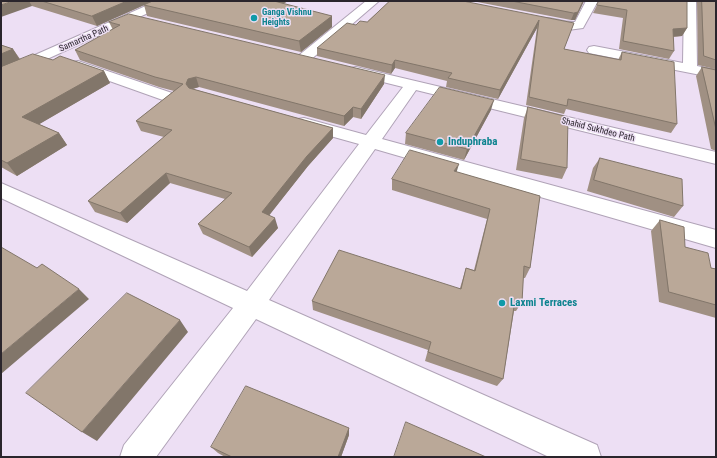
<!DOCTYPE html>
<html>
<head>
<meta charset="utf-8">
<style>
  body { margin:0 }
  #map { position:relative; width:717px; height:458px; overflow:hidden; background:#eddff4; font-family:"Roboto Condensed",sans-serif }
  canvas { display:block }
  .frame { position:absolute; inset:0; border:2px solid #2a252c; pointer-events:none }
</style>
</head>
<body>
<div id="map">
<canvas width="717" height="458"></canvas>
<div class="frame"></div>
</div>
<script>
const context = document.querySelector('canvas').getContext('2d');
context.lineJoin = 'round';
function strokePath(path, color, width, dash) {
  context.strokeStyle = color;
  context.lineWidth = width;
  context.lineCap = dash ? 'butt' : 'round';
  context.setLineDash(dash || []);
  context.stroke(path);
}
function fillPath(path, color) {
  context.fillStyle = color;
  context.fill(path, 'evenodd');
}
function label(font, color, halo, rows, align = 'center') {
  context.font = font + ' "Roboto Condensed",sans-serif';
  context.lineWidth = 3;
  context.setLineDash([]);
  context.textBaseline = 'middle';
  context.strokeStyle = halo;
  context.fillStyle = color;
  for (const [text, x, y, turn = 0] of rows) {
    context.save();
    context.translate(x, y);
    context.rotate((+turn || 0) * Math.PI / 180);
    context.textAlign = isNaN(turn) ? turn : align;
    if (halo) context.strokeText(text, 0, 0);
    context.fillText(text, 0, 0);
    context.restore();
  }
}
const minor = new Path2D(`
  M157,1H172L170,3L1,80V70Z
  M366,1H379L308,62L303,63L298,62L296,59L298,56Z
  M586,1H598L583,28L568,30L540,24L538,21L540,18C551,16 563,23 575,22Z
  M684,1H696L697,66L716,70V78L594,54L589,53L587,50L589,47L594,46L683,63Z
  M78,61L172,93L174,96L172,99L166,101L160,99L73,68L71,65L73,62Z
  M356,67L716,152V164L416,90L382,139L716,230V248L375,149L269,300L597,445L601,457H549L256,319L156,457H120L124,445L233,308L1,198V183L247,291L359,144L298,127L295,123L298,119L304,118L366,135L403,87L351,74L349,71L351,68Z`);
strokePath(minor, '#b0a3b7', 2);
fillPath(minor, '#fff');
fillPath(new Path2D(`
  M1,1H288L283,4L332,16V27L301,52L147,16L144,5L149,3L97,26L32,6Z
  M390,1L574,23L564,49L618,60L622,52L677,124L671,133L566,109L564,114L526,105L537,28L498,99L446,87L447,81L395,68L391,74L317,56V48L356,25L367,22Z
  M472,1H584L575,20H571Z
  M599,1L687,28L682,36L673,37L674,51L669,59L619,49L623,18L593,13Z
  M697,1H716V151L711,149L696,76L702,67L715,69L698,65Z
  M109,22L384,84L361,119L353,117L344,126L199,87L193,89L333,128V138L308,166L269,215L278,228L252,257L203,234L198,224L225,199L170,183L127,223L95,212L88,201L164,137L141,131L136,121L174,91L159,87L80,60L75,50L113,30Z
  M1,45L13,49L20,59L53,60L104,71L110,83L39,124L59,133L67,145L17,176L1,167Z
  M528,107L567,168L562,179L516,170L524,118Z
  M491,110L464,160L405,144L406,133Z
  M600,158L683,206L674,217L587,191L593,168Z
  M456,172L540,196L530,268L525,278H523L522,302L516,311H514L503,379L497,386L425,361L428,350L313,310L312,301L460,288L466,268L474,270L487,219L392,190V179Z
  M660,220L685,247L711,268L716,269V318L659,302L651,231Z
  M349,428V435L341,457H225L218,453L211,447Z`), '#a09083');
fillPath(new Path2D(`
  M13,1H29L32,6L1,17V5Z
  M127,1H153L97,26L92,16Z
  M270,1H288L271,10Z
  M583,1H584L575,20H571L574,13Z
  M332,16V27L301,52L299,41Z
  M539,20L537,28L498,99L500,90Z
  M687,28L682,36L668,37L673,29Z
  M13,49L20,60L1,68V54Z
  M395,60V68L391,74L392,65Z
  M104,71L110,83L31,129L22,117Z
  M385,75L384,84L361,119V109Z
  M196,77L199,87L192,89L190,94L186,84L188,79Z
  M494,100L491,110L464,160L467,149Z
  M353,107V117L344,126V116Z
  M333,128V138L308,166L264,222L262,212L307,156Z
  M59,133L67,145L17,176L7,163Z
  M459,164L456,174L454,171Z
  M166,173L170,183L127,223L120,213Z
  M275,218L278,228L252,257L249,247Z
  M79,289L89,299L1,374V354Z
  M180,320L188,332L97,441L82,432Z
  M349,428V435L341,457H338Z`), '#82766a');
const building = new Path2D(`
  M1,1H13L1,5Z
  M42,1H127L92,16Z
  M153,1H274L332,16L299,41L144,5Z
  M390,1H463L574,23L564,49L621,60L622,52L674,62L677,124L568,99L567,106L529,97L539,20L500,90L448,78L452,73L395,60L392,65L317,48L347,23L356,25L360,21L367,22Z
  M512,1H583L578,12L574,13Z
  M599,1H687V28L673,29L674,51L623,41L627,10L597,5Z
  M702,1H716V60L704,56Z
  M129,14L385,75L361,109L353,107L344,116L196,77L188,79L186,84L189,88L333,128L307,156L262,212L275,218L249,247L198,224L232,193L166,173L120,213L88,201L172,130L136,121L183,84L155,77L75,50L120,25L109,22Z
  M1,45L13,49L1,54Z
  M33,54L53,60L60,56L104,71L22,117L59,133L7,163L1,160V67Z
  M702,67L716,70V129Z
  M440,87L494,100L467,149L406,133Z
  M528,107L568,117L567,168L521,159Z
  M410,150L459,164L454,171L540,196L530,268L524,266L522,302L515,300L503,379L428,352L431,342L312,301L339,250L461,289L466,268L475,271L490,209L392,179Z
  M600,158L682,179L683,206L594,180Z
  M660,220L684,227L685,247L708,253L711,268L716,269V305L669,292Z
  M1,247L37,268L42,264L79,289L1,354Z
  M127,293L180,320L82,432L26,393Z
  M246,386L349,428L338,457H232L211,447Z
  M406,422L486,457H394Z`);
fillPath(building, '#baa898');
strokePath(building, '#82766a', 1);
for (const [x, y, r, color] of [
  [254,18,4,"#0f9aa8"],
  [440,142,4,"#0f9aa8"],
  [502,303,4,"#0f9aa8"]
]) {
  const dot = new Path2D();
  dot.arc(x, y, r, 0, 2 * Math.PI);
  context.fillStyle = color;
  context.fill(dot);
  strokePath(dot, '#eddff4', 1.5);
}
label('bold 9px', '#0d838f', '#eddff4', [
  ["Ganga Vishnu",262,13],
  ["Heights",262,23]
], 'left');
label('9px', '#2a252c', '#eddff4', [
  ["Samartha Path",84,39,-24],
  ["Shahid Sukhdeo Path",598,130,14]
]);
label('bold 11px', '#0d838f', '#eddff4', [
  ["Induphraba",448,142],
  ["Laxmi Terraces",510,303]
], 'left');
</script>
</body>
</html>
